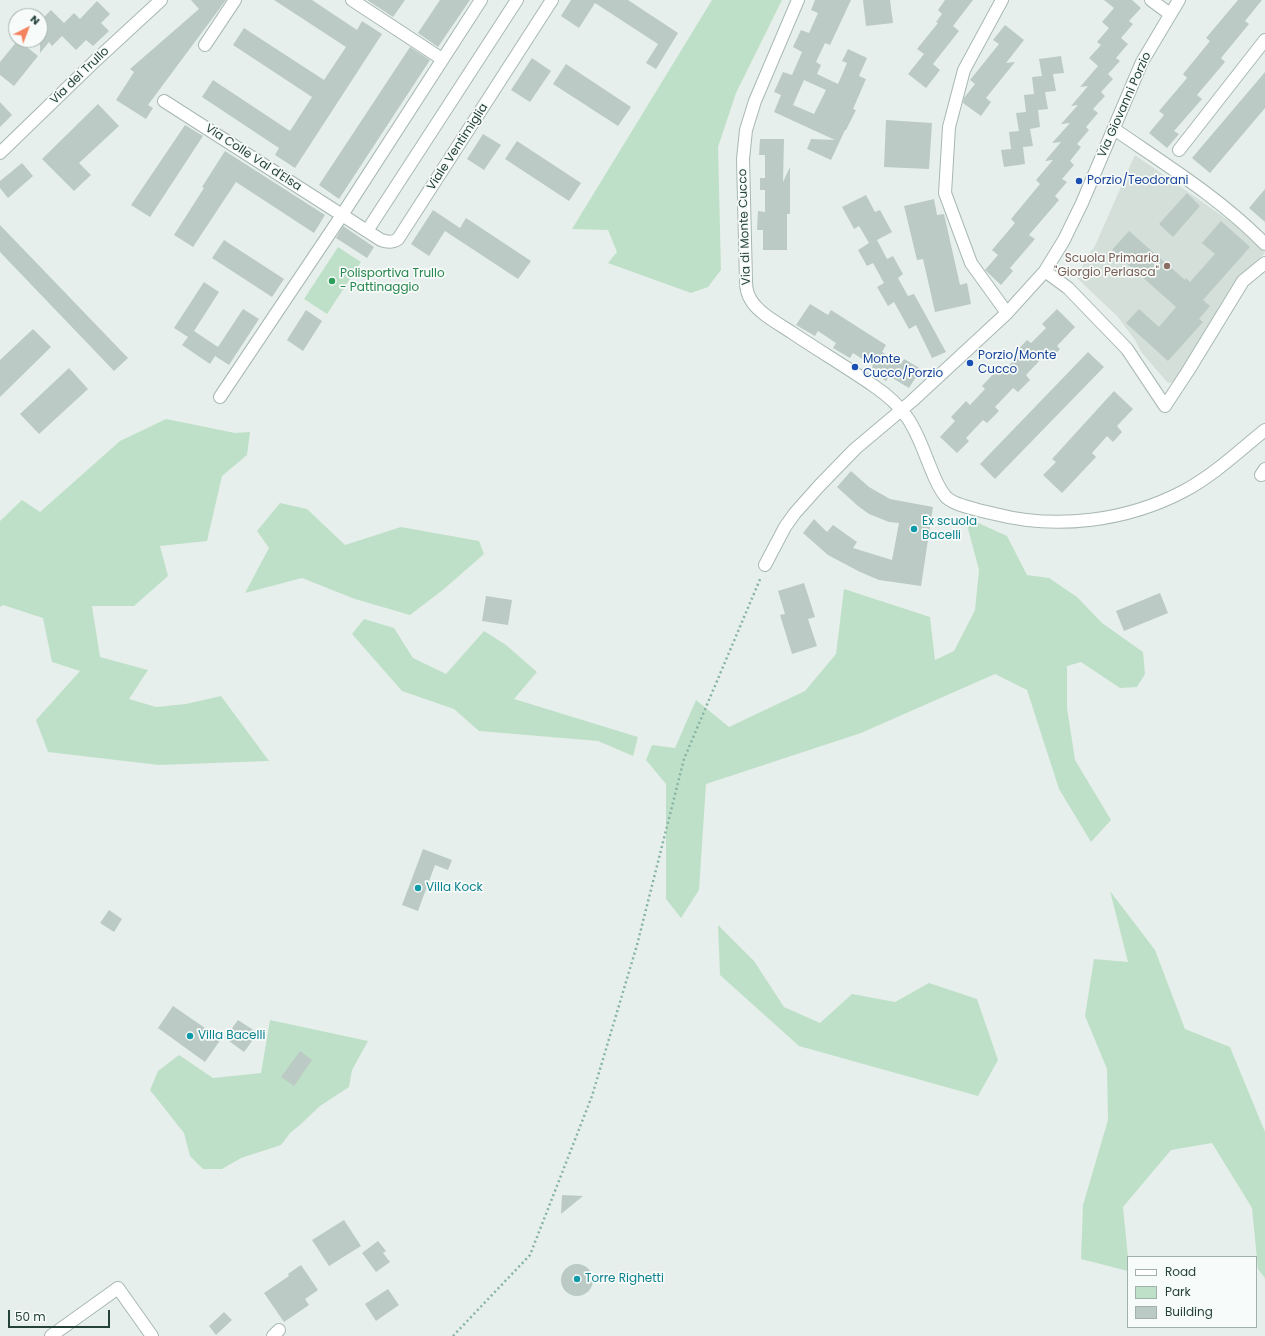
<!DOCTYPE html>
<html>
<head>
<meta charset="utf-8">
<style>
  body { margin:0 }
  #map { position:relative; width:1265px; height:1336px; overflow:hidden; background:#e6efeb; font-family:Poppins,sans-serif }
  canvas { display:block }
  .legend { position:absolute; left:1127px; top:1256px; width:130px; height:72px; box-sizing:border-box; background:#f7fbf9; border:1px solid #a3b1ad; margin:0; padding:5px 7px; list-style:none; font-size:12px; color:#24423a }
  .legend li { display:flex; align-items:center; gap:8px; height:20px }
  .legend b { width:20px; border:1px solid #a3b1ad }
  .north { position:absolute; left:8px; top:8px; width:40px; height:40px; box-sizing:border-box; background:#f7fbf9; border:1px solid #a3b1ad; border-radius:50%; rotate:42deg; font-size:11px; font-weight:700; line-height:16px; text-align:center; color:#24423a }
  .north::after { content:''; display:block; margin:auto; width:14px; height:18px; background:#f4845f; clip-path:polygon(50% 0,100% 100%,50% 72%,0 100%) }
  .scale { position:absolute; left:8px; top:1310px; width:102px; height:18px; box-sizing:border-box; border:2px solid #24423a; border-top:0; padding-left:5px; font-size:12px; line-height:14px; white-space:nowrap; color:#24423a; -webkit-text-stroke:3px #f7fbf9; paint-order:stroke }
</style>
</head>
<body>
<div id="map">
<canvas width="1265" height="1336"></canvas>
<ul class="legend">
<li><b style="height:5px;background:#fff"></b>Road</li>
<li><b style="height:11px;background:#bfe0c8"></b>Park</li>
<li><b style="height:11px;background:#bbcac4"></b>Building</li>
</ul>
<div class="north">N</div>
<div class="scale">50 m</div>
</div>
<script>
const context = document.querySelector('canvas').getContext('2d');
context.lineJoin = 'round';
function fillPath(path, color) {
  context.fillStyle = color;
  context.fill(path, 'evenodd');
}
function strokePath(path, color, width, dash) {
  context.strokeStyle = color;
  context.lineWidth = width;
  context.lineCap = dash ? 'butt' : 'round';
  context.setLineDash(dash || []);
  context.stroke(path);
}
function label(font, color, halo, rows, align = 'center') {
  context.font = font + ' Poppins,sans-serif';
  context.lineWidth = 3.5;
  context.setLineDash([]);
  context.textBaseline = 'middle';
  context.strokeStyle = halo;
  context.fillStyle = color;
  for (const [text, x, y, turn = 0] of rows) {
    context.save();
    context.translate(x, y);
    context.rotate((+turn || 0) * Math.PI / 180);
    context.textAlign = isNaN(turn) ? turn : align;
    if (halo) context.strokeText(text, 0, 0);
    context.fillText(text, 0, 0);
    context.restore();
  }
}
fillPath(new Path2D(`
  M1135,155L1241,229L1265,253L1234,282L1176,380L1170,383L1167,382L1142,353L1135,340L1118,317L1077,278L1088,254L1094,248Z`), '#d4dfda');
fillPath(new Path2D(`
  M712,0H782L736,93L718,147L721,270L708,287L691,293L608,263L617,252L608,230L572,229Z
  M338,247L361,262L327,314L304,299Z
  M166,419L235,433L250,432L247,455L222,476L207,541L160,546L168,576L134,606H92L100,657L148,670L129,699L156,707L186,704L221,696L269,761L159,765L48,752L36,720L80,671L52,662L43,618L3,605L0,607V521L22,500L40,512L120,441Z
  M280,503L307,509L345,545L401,527L479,541L484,554L444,589L410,615L355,599L302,578L245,593L269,548L257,531Z
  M965,517L1007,536L1027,575L1049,578L1077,597L1102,623L1143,652L1145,674L1137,687L1120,688L1081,662L1067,666V708L1075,760L1111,820L1091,842L1059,789L1027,690L995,674L861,733L706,784L699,890L681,918L666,899V784L646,760L652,745L675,748L696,700L729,727L805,691L836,654L844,589L930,617L935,660L954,651L975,610L979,570Z
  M364,619L394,628L413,658L446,674L484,631L506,645L537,672L514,699L638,737L633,756L598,741L479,731L454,709L402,691L352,634Z
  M1110,891L1155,950L1185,1029L1230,1047L1265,1132V1278L1258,1269L1252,1208L1212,1143L1171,1150L1123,1207L1128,1257V1271L1081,1259L1083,1205L1108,1120L1107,1069L1085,1016L1094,959L1128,962Z
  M718,925L754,961L784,1007L820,1023L852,994L895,1002L929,983L977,999L998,1060L978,1096L799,1046L720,975Z
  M270,1020L368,1041L352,1070L349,1087L320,1106L301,1124L290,1133L281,1145L241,1158L222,1169H203L190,1156L184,1133L150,1090L158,1071L179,1055L213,1078L261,1073Z`), '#bfe0c8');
fillPath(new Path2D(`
  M191,0H226L148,105L153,108L146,119L116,100L134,72L130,69L199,9Z
  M274,0H312L357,30L362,21L382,34L295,168L275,155L279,148L202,97L213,80L290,131L312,97L233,45L244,28L324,80L346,47Z
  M367,0H405L393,17Z
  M440,0H470L438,47L418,33Z
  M571,0H628L678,33L656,69L646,63L658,44L595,3L579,28L561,16Z
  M815,0H851L830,45L825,43L816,62L821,65L817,74L838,84L847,63L842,61L848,49L867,58L859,76L866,79L853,109L856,110L846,130H845L831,160L807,149L811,139L835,140L774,112L781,95L774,92L783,72L792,75L802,52L793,47L801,30L809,33L818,13L811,10ZM804,80L826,90L814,114L793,105Z
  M863,0H890L893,23L866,26Z
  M945,0H973L953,26L959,31L933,64L940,70L926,88L908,74L924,54L917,49L938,23L936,22L942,14L938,10Z
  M1104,0H1132L1141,8L1129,21L1133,24L1121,38L1128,44L1116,58L1120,61L1108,74L1113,79L1101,92L1105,96L1093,109L1098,113L1086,127L1089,130L1077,144L1081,147L1070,161L1074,165L1062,179L1067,182L1055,196L1059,200L1029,235L1035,239L1010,268L1013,271L1001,285L985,270L998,255L992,250L1015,223L1011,219L1040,184L1036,180L1053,160L1045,161L1061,142L1052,143L1070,123L1061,124L1078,105L1071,106L1088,86L1080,87L1098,66L1089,58L1101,45L1097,42L1109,28L1102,22L1114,8Z
  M1238,0H1262L1245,21L1249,24L1221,58L1225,62L1197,95L1202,99L1174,131L1179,134L1167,148L1149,133L1164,115L1159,111L1187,78L1183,74L1210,41L1206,38Z
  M97,1L110,14L101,23L109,31L93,46L86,40L76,50L62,36L52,46L49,42L40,53V21L51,10L64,23L74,13L80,19Z
  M1005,25L1024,40L1006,63L1015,62L986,98L991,102L981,116L963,103L964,98L975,84L970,80L999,44L993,40Z
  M18,40L38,56L14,86L0,75V62Z
  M410,47L430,60L339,199L319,185Z
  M1061,56L1064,73L1053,74L1056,91L1045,92L1048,109L1038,110L1040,127L1030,129L1033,146L1023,147L1025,164L1004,167L1001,150L1011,149L1009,132L1019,131L1016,113L1026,112L1024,95L1034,94L1032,77L1042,76L1039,59Z
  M532,58L551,71L530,102L511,90Z
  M566,64L631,107L618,126L553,84Z
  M1265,72V108L1210,173L1192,158Z
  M0,102L12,115L0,127Z
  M98,104L119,126L79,163L91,175L74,191L42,159Z
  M886,120L932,123L929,169L884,167Z
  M185,125L203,136L150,217L131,205Z
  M483,134L501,145L484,170L467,159Z
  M760,139H784L783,182L790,167V214H787V250H763V230H757L758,211L765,212V190H760V178H765V155H759Z
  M517,141L581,183L569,201L505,159Z
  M225,151L325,215L314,233L236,182L193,247L174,235L204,188L202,187Z
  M22,163L33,176L8,198L0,188V181Z
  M1265,189V222L1249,208Z
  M1187,193L1200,206L1173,237L1159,224Z
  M866,195L875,212L880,210L892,232L877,240L887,259L893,256L903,274L898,278L908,296L914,294L946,352L932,358L916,325L909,329L894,302L888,306L877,287L884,283L873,263L867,266L858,250L869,243L859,226L854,229L842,207Z
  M934,199L937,215L944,214L960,285L967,283L971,304L935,312L923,259L917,260L904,206Z
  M433,210L460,228L466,218L531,261L518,279L445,231L429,256L411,244Z
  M1221,221L1250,247L1203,300L1210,306L1199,319L1203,322L1168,361L1126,323L1139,309L1159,327L1176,307L1112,250L1129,231L1185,280L1186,278L1190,282L1215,254L1202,243Z
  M0,225L128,358L114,371L0,252Z
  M343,226L374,247L367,258L336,238Z
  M224,240L284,279L272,297L212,258Z
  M204,282L219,292L194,331L218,347L243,309L259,319L229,365L215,356L210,364L182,345L188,337L174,328Z
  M810,304L828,315L831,310L886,345L882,352L901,364L904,359L921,369L909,388L889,376L886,381L870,371L873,366L853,353L850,358L833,348L836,343L818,331L815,336L796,325Z
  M1057,309L1075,327L1057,346L1060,349L1049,361L1044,356L1026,375L1030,380L1018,392L1013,388L995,407L999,411L987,423L983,420L966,438L969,441L957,453L940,437L955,421L951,417L966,401L970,405L985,389L982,386L996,371L1000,375L1015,359L1012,356L1027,340L1031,343L1046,328L1042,324Z
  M306,310L322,321L303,351L287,340Z
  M33,329L51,347L0,397V360Z
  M1088,352L1104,367L995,479L980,464Z
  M69,368L88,389L39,434L20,414Z
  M1114,391L1133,409L1117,426L1122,432L1113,442L1107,436L1092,453L1096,457L1062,493L1043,475L1056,462L1052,459Z
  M851,471L869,487L890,499L933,507L921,586L879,580L860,572L828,555L803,533L814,519L827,532L833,525L857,542L853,548L892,560L899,523L889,522L869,514L858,506L837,487Z
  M804,583L815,617L808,619L817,646L792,654L780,615L785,614L778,591Z
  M1160,593L1168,613L1124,631L1116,611Z
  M486,596L512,600L508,625L482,621Z
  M423,849L452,860L448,870L435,865L418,911L402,905Z
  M109,910L122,919L114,932L100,923Z
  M173,1006L221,1039L205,1062L158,1028Z
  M238,1020L258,1033L244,1052L225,1038Z
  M300,1051L312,1060L294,1086L281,1077Z
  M562,1195L583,1196L561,1214Z
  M344,1220L361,1246L329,1266L312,1240Z
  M378,1241L386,1251L383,1253L390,1262L376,1272L362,1253Z
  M561 1280a16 16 0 1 1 32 0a16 16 0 1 1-32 0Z
  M301,1265L318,1290L305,1299L309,1305L284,1322L264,1293L289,1276L288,1274Z
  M388,1289L399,1305L376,1321L365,1304Z
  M224,1312L232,1320L216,1335L209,1326Z`), '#bbcac4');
const minor = new Path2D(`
  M352,0L442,59
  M798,0L755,101L746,130L743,159L746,281C746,288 747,294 751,300C759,314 781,325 794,334C821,352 848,368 874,386C905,407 914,425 927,459C932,471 937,487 946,497C955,506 983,511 995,514C1057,530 1127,521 1184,491C1214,475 1239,451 1265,430
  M1002,0L964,70L949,127L945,193L971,263L1007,313
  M1151,0L1170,14
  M205,45L235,0
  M164,101L381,240C387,242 392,243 398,239L552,0
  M1114,129C1166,165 1220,198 1265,244
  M1179,150L1265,40
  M0,153L95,61L161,0
  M367,231L517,0
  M1045,271L1068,288L1127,349L1165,406L1188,371L1243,281L1265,263
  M220,397L342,215L481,0
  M1261,475L1265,469
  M765,565L785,527L795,513L820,485L855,449L912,401L1007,313L1045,271L1064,240L1082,203L1142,62L1179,0
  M51,1336L118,1288L152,1336
  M273,1336L279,1330`);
strokePath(minor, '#a8b8b2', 14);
strokePath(new Path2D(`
  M453,1336L530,1255L592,1096L637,945L684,759L761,577`), '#86b3a5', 2.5, [2, 3]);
strokePath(minor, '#fff', 12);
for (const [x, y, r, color] of [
  [1079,181,4,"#1a4fb4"],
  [1167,266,4,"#8d6e63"],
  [332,281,4,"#2e9e5b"],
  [970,363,4,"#1a4fb4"],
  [855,367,4,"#1a4fb4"],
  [914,529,4,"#0f9aa8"],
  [418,888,4,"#0f9aa8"],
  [190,1036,4,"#0f9aa8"],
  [577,1279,4,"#0f9aa8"]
]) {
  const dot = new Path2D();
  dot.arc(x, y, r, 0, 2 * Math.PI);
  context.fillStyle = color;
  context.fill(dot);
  strokePath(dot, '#f7fbf9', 1.5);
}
label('12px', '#24423a', '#f7fbf9', [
  ["Via del Trullo",80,76,-44],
  ["Via Giovanni Porzio",1125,105,-66],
  ["Viale Ventimiglia",458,147,-57],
  ["Via Colle Val d'Elsa",253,158,33],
  ["Via di Monte Cucco",745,227,-92]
]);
label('12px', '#164399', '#f7fbf9', [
  ["Porzio/Teodorani",1087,181],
  ["Porzio/Monte",978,356],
  ["Cucco",978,370],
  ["Monte",863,360],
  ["Cucco/Porzio",863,374]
], 'left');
label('12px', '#785e54', '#f7fbf9', [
  ["Scuola Primaria",1159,259],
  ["\"Giorgio Perlasca\"",1159,273]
], 'right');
label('12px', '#27864d', '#f7fbf9', [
  ["Polisportiva Trullo",340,274],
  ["- Pattinaggio",340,288]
], 'left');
label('12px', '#0d838f', '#f7fbf9', [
  ["Ex scuola",922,522],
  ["Bacelli",922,536],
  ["Villa Kock",426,888],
  ["Villa Bacelli",198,1036],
  ["Torre Righetti",585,1279]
], 'left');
</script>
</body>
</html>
